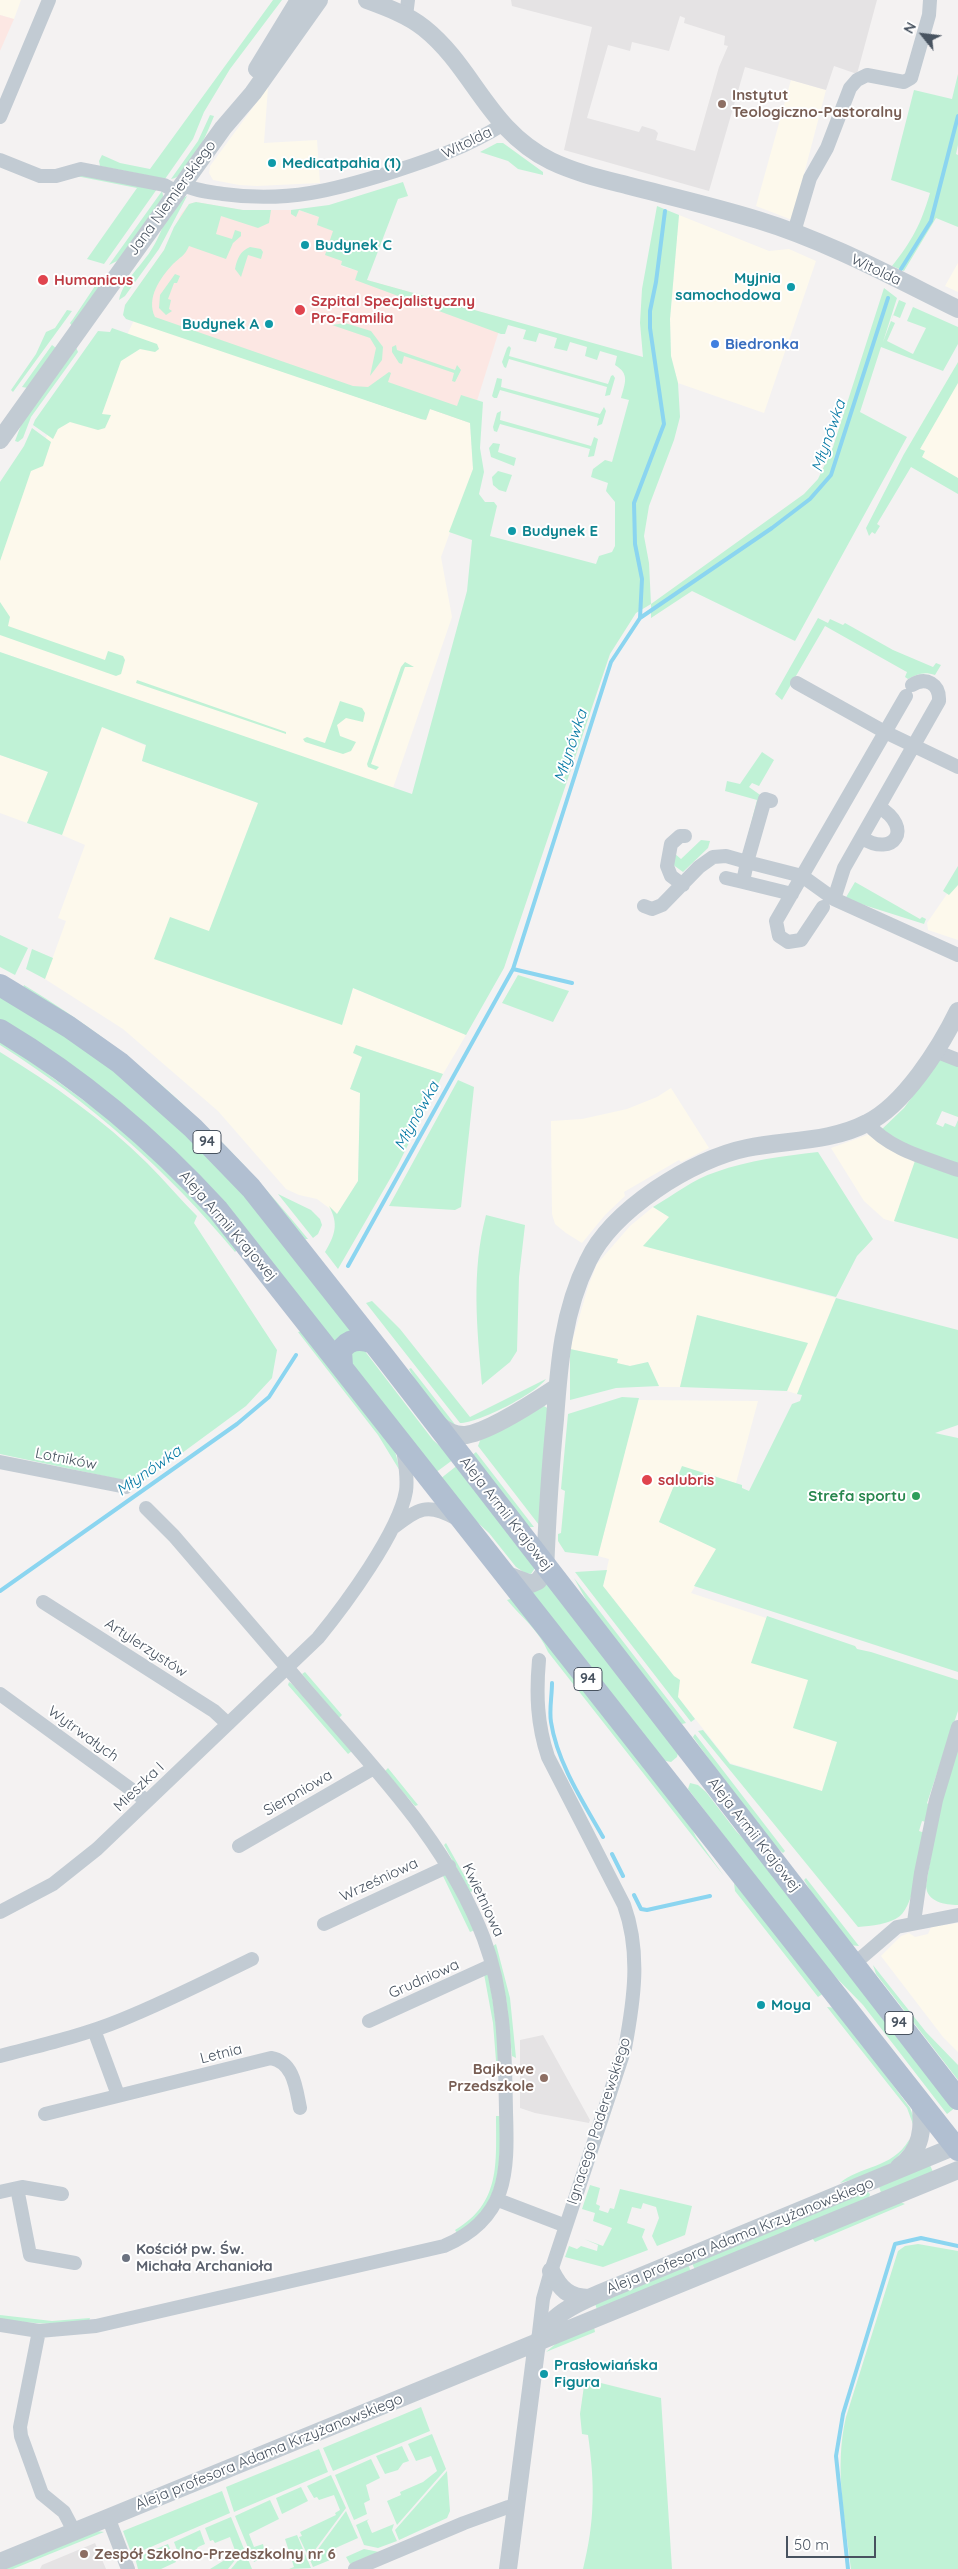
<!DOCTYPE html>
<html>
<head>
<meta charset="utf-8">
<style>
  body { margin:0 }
  #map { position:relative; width:958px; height:2569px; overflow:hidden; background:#f4f2f2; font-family:Quicksand,sans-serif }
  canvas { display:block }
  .north { position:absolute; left:898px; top:10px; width:50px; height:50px; -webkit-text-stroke:4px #fff; paint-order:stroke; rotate:299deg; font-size:14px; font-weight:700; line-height:20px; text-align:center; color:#485360 }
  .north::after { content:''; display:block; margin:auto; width:18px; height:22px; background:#485360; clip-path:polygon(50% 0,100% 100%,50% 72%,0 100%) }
  .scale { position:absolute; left:786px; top:2536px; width:90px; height:22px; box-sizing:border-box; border:2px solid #485360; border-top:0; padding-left:6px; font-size:15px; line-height:18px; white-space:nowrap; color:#485360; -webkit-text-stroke:4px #fff; paint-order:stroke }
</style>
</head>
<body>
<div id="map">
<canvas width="958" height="2569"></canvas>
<div class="north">N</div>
<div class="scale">50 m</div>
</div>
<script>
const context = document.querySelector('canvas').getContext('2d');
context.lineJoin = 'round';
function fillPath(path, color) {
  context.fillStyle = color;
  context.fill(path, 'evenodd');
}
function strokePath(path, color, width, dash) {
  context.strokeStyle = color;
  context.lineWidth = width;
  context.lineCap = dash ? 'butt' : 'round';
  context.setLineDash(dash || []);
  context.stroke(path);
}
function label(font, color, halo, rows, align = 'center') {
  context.font = font + ' Quicksand,sans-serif';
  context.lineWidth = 4;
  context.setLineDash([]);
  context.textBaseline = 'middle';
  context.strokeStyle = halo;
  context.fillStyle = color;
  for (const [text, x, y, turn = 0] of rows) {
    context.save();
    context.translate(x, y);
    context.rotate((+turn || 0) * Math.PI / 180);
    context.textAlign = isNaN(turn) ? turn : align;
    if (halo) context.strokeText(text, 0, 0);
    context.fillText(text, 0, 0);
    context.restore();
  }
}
fillPath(new Path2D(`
  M0,0H21L14,19L0,15Z
  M791,80L826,90L792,220L756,206Z
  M268,87L264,143L317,140L320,183L257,186L239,185L213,180L209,173L210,166Z
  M679,215L769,251L789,249L816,261L764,413L678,383L671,356L670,319Z
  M958,263V292L945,286Z
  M134,320L421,419L430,409L470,423L473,469L441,557L452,617L393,788L0,652V502L120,333L127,335Z
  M958,362V487L904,454Z
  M102,727L146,746L142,761L258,803L209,932L342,1025L353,988L466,1035L443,1074L365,1048L350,1089L360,1093L358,1181L337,1214L317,1199L299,1195L286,1189L218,1111L123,1029L45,979L66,921L58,918L85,845L62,835Z
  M0,755L48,772L27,823L0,813Z
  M958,883V940L928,930L927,923L947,894Z
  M671,1088L709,1148L681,1162L679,1160L624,1192L625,1196L605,1215L582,1243L566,1233L555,1224L552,1214L551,1121L582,1119L627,1109L657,1097Z
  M870,1134L916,1158L894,1222L884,1219L864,1201L831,1148Z
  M653,1207L669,1217L644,1246L836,1298L797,1394L787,1391L807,1343L697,1315L680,1387H659L648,1362L630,1366L616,1363L618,1360L570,1349L588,1287L597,1264L630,1226Z
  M638,1400L758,1401L736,1483L682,1467L659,1522L717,1549L691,1593L766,1618L809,1680L793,1728L837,1742L822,1791L730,1763L678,1697L674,1676L603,1586L609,1559L598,1556Z
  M958,1923V2052L943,2037L881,1956L901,1936L909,1933L915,1937L928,1934L931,1927Z`), '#fdf9ec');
fillPath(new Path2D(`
  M511,0H877L857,74L834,66L826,90L745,67L709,191L564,150L592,27L512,6ZM680,16L685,18L684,23L725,36L724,45L728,46L719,67L695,151L656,140L658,133L655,130L642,126L639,132L587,118L608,45L630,51L632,42L669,51Z
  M543,2035L590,2120L589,2123L535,2113L520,2108V2040Z
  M95,2543L106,2569H40L42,2565Z`), '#e5e3e4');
fillPath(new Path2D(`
  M0,15L14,19L0,51Z
  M196,202L243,210H299L319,217L333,231L343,261L341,266L359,271L367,280L503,318L470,423L430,409L426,420L421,419L134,320L125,305L164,250L181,214L189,204Z`), '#fce7e3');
fillPath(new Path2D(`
  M273,0H282L230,69L204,112L193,139L165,179L100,166L99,161L102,155L120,163L150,169Z
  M958,74V145L956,154L958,155V227L936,218L904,271L892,266C912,241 921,224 930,193L891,180L914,90L952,99Z
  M210,115L214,116C208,131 189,178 171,179L198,141Z
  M497,143H503L543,172V175L518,169L508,161L480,152Z
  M75,173L157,189L104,264L87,259L137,188L71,175Z
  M403,182L408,196L398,199L367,280L643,357L640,323L642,289L657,206L679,215L670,319L671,356L678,383L680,417L674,440L649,506L644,536L649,563L651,604L804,494L818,479L833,447L884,288L897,298L883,342L899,300L906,303L900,318L893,315L891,321L895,323L887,341L913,354L926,328L907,321L913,307L958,327V344L943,371L881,347L860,412L907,437L795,641L692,591L651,618V604L636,613L610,654L504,968L466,1035L353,988L342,1025L154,959L170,917L209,931L258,803L142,761L146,745L102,727L62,835L27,823L48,772L0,755V652L412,794L467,591L472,540L449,532L473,469L470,423L430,409L426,420L421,419L126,319L123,315L125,305L164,250L174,227L189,204L196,202L243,210H271L269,223L258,228L221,216L216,234L232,239L235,230L241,232V236L233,243L226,259L189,246C185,256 180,257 173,264C160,278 146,298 155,317L353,386L368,387L389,372L391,373L388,382L457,406L461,395L483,402L480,448L484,472L479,494L485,502H494L497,506L490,536L596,564L599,556L612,552L615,546V502L606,491L608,483L591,477L593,469L605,460L612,462L629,400L621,398C625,383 630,374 615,365L617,356L600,351L597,360L585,356L587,347L570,342L567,351L554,348L557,338L539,333L536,342L523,339L526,330L508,325L505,334H501L355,280L358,271L341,265L342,261L325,255L333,231L317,225L319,217L299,210L296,217L291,214V210L329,205Z
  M162,191L164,199L119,260L109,265Z
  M187,196L159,249L125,296L119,300C123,280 143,265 153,247C163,232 168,203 187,196Z
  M250,247L261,249L263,252L261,259L248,255L241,277L235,269C237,259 240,251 250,247Z
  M175,274L180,276L177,283H174L168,299L171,300L169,309L172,311L166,315L159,308L160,295Z
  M101,277L102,284L72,326L70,323L73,319Z
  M67,310L72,311L13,392L11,390L36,354L46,332L55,328Z
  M345,323L371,331L383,347L382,360L370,376L376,348L370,338L332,325Z
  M112,328L157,344L159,349L155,352L140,349L121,361L102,414L111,415L105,428L98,430L70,422L58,429L53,439L33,425L35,420L98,331L110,332Z
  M52,345L56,348L28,388L22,387Z
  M75,345L78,352L31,417L23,438L18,442L15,441L24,417Z
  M396,345L397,350L455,370L457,365L461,370L455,382L452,381L454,373L404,356L402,364L399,363L392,352V347Z
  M509,346L511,348L509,356L608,384L611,376L613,375L615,378L610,395L605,396L607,387L509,359L506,368L504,367L502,362L507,348Z
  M958,362V383L920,449L925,451L922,457L958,478V494L911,467L877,524L880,526L875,534L872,532L869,536L866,528L904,454Z
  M497,378L502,379L501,387L600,414L604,407L606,411L602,424L597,426L599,418L500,390L497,398H494L492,396Z
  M501,411L500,420L591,446L594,437L598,439L594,456L588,457L590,449L500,424L497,432L494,431L493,427L497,413Z
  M32,428L51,442L43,466L31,471L0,561V482L24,446Z
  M493,443L500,444L498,452L516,458L514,466L491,457L489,448Z
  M498,471L512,475L506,492L499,490L493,485L492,477Z
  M0,602L10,617L8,626L105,660L108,651L123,656L125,660L121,674L116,676L0,635Z
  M818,618L828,623L830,619L843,625L845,623L893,650L933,667L936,663L941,665L935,675C924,671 917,674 908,679L905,677L907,672L905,671L825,626L782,700L775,694Z
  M405,662L414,667H405L371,764L379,767L376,770L368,767L367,764L401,667Z
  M137,680L286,732V734L136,683Z
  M340,701L362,708L365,713L363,722L346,718L337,725L340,736L356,742L351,751L343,754L305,742L303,739L307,737L325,743Z
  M762,752L774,760L759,786L752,783L749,787L763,797L747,839L757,800L725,791L727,781L740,784Z
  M701,840L710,841L708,848L683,872L672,864L674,853L681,859Z
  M958,866V885L949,895L943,891Z
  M855,882L920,919L922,917L926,919L924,924L845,899Z
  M0,935L28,948L15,975L0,967Z
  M32,949L53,958L45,979L26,969Z
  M518,975L569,991L553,1022L502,1003Z
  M24,985C140,1055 222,1134 308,1239H305L23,988Z
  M0,992L81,1043L202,1145L358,1333L337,1346L265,1256L0,1021Z
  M0,1039L139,1141L239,1248L235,1252C167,1170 90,1102 0,1045Z
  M356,1045L443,1074L398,1165L338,1269L325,1252C335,1235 339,1224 329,1206L337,1214L358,1181L360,1093L350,1089L362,1057L353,1053Z
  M0,1052C52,1084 104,1120 147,1163C164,1180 180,1199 197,1216L194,1223L277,1350L272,1378L246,1406L144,1481L118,1479L0,1454Z
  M940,1059L958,1065V1117L942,1111L936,1124L943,1127L945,1123L955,1127L958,1120V1165L907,1148L880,1131L904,1108Z
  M458,1080L474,1087L461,1207L455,1210L389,1206Z
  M818,1152L873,1239L857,1256L836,1297L643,1246L669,1217L653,1207C674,1195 693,1179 716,1172C749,1160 783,1156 818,1152Z
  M916,1158L958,1173V1239L894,1221Z
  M278,1194L311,1210L320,1219L322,1225L318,1234L313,1238Z
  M486,1215L525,1225L519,1277L517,1351L510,1362L482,1385C477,1328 471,1272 486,1215Z
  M836,1298L958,1330V1425L935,1433L958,1438V1672L694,1586L716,1549L659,1522L682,1466L742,1485V1488L749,1491L792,1404L800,1401L802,1395L797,1394Z
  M372,1301L400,1329L470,1417L546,1379C535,1394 479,1423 460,1423L366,1303Z
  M697,1315L808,1343L787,1391L680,1387Z
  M304,1331L394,1447L400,1471L378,1435L298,1332Z
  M570,1349L618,1359L617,1363L630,1366L648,1362L659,1386L616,1388L570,1400Z
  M364,1350L433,1440L454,1459L435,1473L348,1362L347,1352Z
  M411,1368L457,1427C436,1421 419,1387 409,1369Z
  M622,1397L639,1398L598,1556L565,1552L558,1541V1534L561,1533L565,1491L561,1489L568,1414Z
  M544,1406L549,1409L539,1525L478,1446L481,1438Z
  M476,1452L534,1527H526L470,1457Z
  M459,1464L535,1568L531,1574L525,1573L516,1567L489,1533L465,1511L440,1479Z
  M607,1570L603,1586L674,1676L680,1680L678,1697L695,1719L691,1722L575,1572Z
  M574,1578L686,1723L682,1724L600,1625Z
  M546,1582L678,1753L677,1757L671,1762L661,1760L528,1592Z
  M513,1598L682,1809L696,1837L724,1876L548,1652C539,1630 522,1618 507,1600Z
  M767,1616L855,1646L857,1649L871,1652L958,1680V1711L927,1803L930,1806L926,1822L922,1821L919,1831L925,1833C921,1853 915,1903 900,1916C890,1924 871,1926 858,1927L698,1731L703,1730L730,1764L822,1791L837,1742L793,1728L808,1680L751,1663Z
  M305,1672L342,1715L339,1718L307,1680L302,1674Z
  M289,1682L292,1684L352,1751L348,1754L288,1685Z
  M695,1734L785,1851L783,1853L763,1835L693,1737Z
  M958,1744V1905C945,1905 927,1902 926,1886L941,1794Z
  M388,1768L418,1805L415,1806L385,1771Z
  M690,1783L698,1785L706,1792L736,1831L775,1872L956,2107L947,2114L863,2005L820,1961L688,1789Z
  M446,1843L473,1891L470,1892L444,1845Z
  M442,1874H446L475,1930L470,1932Z
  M806,1878L859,1946L849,1945L831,1924L804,1880Z
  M734,1883L824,1993L818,1997L735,1891Z
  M496,1944L510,1998L516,2058L512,2056L506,1998L493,1946Z
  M873,1965L926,2032L958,2065V2080L876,1974Z
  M484,1974H488C494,2003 497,2031 500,2061H496L493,2023Z
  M827,2007L836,2008L910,2108L914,2118V2127L907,2108Z
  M496,2116H500C500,2150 503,2185 481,2213C476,2221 465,2227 457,2233L455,2230C501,2203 496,2163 496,2116Z
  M914,2139L892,2163L865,2176L840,2183C859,2166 892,2169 909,2140Z
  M930,2165L933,2172L881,2193L879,2186Z
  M590,2185L600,2188L596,2204L600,2206L599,2210L608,2213L610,2208L614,2209L620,2189L692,2206L685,2235L657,2246L652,2236L659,2218L656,2207L643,2203L641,2209L632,2207L627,2223L645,2229L642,2237L648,2250L603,2267L565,2257L569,2246L577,2249L581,2246L597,2251L598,2245L584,2239L603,2246L612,2228L593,2221L595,2213L582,2209Z
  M867,2191L870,2194L869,2198L695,2270L692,2263Z
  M898,2201L905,2204L815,2242L812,2238Z
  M918,2244L958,2251V2569H851C845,2518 834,2468 846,2417L898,2251L905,2246Z
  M688,2264L691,2272L597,2310L595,2303Z
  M0,2315L52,2321L90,2318L89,2321C58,2325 31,2324 0,2319Z
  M594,2327L595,2332L546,2352L559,2341Z
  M585,2379L661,2398L672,2569H583C595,2521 595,2484 588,2435L582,2434L580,2414Z
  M421,2407L430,2431L333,2471L323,2448Z
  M432,2434L446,2469L397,2525L387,2501L401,2495L400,2492L423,2482L437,2471L431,2456L416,2461L408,2444Z
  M402,2446L409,2461L403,2463L398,2470L385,2474L376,2456Z
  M319,2449L328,2472L234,2512L226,2487Z
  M371,2459L380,2478L366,2485L370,2500L364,2503L367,2514L354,2520L335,2475Z
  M447,2471L450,2511L447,2518L399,2540L395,2530Z
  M331,2475L346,2508L309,2558L299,2537L302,2536L300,2532L336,2515L335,2513L340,2510L334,2495L319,2500L317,2497L314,2498L307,2486Z
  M301,2487L308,2501L282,2514L276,2498Z
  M222,2491L230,2513L132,2555L123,2531Z
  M270,2500L279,2519L249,2534L254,2547L263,2544L266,2556L254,2562L235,2516Z
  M346,2511L358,2538L331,2550L335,2558L313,2567L310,2560Z
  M231,2517L244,2549L228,2569H210L236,2553L230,2537L215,2543L213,2540L210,2541L205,2528Z
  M369,2519L367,2521L372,2533L394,2524L392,2530L397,2541L378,2548L364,2545L356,2525Z
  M200,2530L205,2544L198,2547L194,2553L180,2558L174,2542Z
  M97,2531L104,2532L13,2569H3Z
  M297,2535L311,2568L289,2569L294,2567L285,2539Z
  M168,2544L176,2562L161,2569H138L135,2558Z
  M364,2549L379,2552L350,2564L346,2557Z
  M245,2552L252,2569H231Z`), '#c0f2d6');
strokePath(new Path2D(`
  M901,269L931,221L958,116
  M640,618L642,579L635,544L634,503L664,424L650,328V311L656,282L665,211
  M513,969L572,983
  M348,1266L513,969L611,662L640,618L772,528L810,499L831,475L888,298
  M0,1591L237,1424L269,1397L296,1355
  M552,1683C552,1696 549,1710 551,1722C557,1762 583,1802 603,1837
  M612,1854L623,1876
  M634,1895L641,1909L647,1910L710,1896
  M848,2569L836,2456L843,2414L895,2244L921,2238L958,2246`), '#8bd5f0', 4);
strokePath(new Path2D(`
  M406,16L408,0
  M0,117L49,0
  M0,160L40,176H56L81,169L164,185L177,192
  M183,184C194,191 210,192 223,194C287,203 335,190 395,171C433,159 468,146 502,125
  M794,232L810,178L827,148L850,88L857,80L867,75L904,82L911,78L929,15L930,0
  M797,683L885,732L958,767
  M906,696L802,876L834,899L844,868L939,701C940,684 926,676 912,685
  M771,801L765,799L747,862L802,876L776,921L779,936L788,942L801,940L823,907
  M862,838C894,858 914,828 879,807
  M726,878L743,882
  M683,885L671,876L667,866L671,844L680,836H685
  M834,899L958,955
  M644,906L652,909L662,905L699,867L713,857L726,856L747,862L743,882L792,894
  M935,1051L958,1060
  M867,1123C890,1150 926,1158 958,1170
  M0,1462L126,1487
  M394,1527C418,1509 427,1502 455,1518
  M43,1602L214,1711L228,1724
  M0,1694L147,1801
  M239,1846L374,1768
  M0,1912L53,1884L97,1849L318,1638C345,1605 399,1532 406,1491C408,1477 405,1463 403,1449
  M914,1922L921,1873L936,1800L958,1727
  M324,1924L449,1866
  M854,1964L897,1927L958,1915
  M369,2021L492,1965
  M94,2030L118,2095
  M0,2056C41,2045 82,2036 121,2020C166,2002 209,1980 252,1959
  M45,2114L271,2058C294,2062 296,2089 300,2108
  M17,2188L30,2255L75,2263
  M0,2192L22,2187L62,2194
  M498,2200L566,2226
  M0,2325L39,2331L96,2326L444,2246C508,2219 508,2173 506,2112C505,2054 505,1995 484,1939C449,1846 380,1775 316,1701C268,1646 221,1590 174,1536L146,1508
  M39,2331L20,2427L21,2436L42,2494L64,2512L74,2531
  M538,2341L543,2299L551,2271L625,2048C634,2000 641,1952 624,1905L548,1757C537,1724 536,1694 539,1660
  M108,2517L128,2569
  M355,2569L464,2523L508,2507L515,2508`), '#c2cbd3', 14);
strokePath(new Path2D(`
  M367,0C386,7 408,15 424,28C474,68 487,129 551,161C576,173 603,179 630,186C673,197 716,207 758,220C827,241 893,277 958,309
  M257,69L299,0
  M0,440L223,128L253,93L319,0
  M438,1424C446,1431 455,1436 466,1435C491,1431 536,1401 557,1387
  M507,1575L531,1584L538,1581L545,1572C547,1521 550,1470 555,1419C559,1364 563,1311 588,1261C612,1210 692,1159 747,1148C786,1140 831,1142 867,1123C904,1105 940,1048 958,1011
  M899,2167C922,2151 924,2127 920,2101
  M551,2271C560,2289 569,2298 589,2298
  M0,2562L958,2170
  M508,2569L536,2350C543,2314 584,2300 615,2287L958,2145`), '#c2cbd3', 18);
strokePath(new Path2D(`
  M0,985L69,1027L120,1063L193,1128L251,1188L386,1359L958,2099
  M0,1030C82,1079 154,1140 218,1210L958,2150
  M342,1366L341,1351C348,1338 361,1338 373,1343`), '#b1bfd1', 22);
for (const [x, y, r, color] of [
  [722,104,5,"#8d6e63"],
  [272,163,5,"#0f9aa8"],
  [305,245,5,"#0f9aa8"],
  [43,280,6,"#e0444e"],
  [791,287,5,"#0f9aa8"],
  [300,310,6,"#e0444e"],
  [269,324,5,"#0f9aa8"],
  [715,344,5,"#3f7fe0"],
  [512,531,5,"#0f9aa8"],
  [647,1480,6,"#e0444e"],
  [916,1496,5,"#2e9e5b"],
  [761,2005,5,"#0f9aa8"],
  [544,2078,5,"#8d6e63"],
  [126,2258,5,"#6b7280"],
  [544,2374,5,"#0f9aa8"],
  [84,2554,5,"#8d6e63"]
]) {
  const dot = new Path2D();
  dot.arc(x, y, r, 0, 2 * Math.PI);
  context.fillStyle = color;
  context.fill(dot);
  strokePath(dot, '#fff', 2);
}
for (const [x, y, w] of [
  [207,1142,28],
  [588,1679,28],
  [899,2023,28]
]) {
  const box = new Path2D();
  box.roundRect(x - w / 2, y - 11.5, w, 23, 4);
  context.fillStyle = '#fff';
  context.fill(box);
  strokePath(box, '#485360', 1);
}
label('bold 14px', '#485360', null, [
  ["94",207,1142],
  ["94",588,1679],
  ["94",899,2023]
]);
label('bold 15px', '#785e54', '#fff', [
  ["Instytut",732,95],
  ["Teologiczno-Pastoralny",732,112],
  ["Bajkowe",534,2069,"right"],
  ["Przedszkole",534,2086,"right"],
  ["Zespół Szkolno-Przedszkolny nr 6",94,2554]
], 'left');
label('15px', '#485360', '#fff', [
  ["Witolda",467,143,-26],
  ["Jana Niemierskiego",172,198,-54],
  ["Witolda",876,270,25],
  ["Aleja Armii Krajowej",228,1226,49],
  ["Lotników",66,1459,11],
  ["Aleja Armii Krajowej",506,1514,52],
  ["Artylerzystów",146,1648,33],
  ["Wytrwałych",83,1734,36],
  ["Mieszka I",139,1787,-44],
  ["Sierpniowa",298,1793,-30],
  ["Aleja Armii Krajowej",754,1835,52],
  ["Wrześniowa",379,1880,-25],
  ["Kwietniowa",483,1900,65],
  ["Grudniowa",424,1979,-24],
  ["Letnia",221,2054,-14],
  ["Ignacego Paderewskiego",599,2121,-72],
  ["Aleja profesora Adama Krzyżanowskiego",740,2236,-22],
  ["Aleja profesora Adama Krzyżanowskiego",269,2452,-22]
]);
label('bold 15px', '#0d838f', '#fff', [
  ["Medicatpahia (1)",282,163],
  ["Budynek C",315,245],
  ["Myjnia",781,278,"right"],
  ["samochodowa",781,295,"right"],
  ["Budynek A",259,324,"right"],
  ["Budynek E",522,531],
  ["Moya",771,2005],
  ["Prasłowiańska",554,2365],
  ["Figura",554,2382]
], 'left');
label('bold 15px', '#be3a42', '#fff', [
  ["Humanicus",54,280],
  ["Szpital Specjalistyczny",311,301],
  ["Pro-Familia",311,318],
  ["salubris",658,1480]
], 'left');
label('bold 15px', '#366cbe', '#fff', [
  ["Biedronka",725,344]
], 'left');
label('bold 15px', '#27864d', '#fff', [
  ["Strefa sportu",906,1496]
], 'right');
label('bold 15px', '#5b616d', '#fff', [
  ["Kościół pw. Św.",136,2249],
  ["Michała Archanioła",136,2266]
], 'left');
label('italic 16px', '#077aa5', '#fff', [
  ["Młynówka",829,436,-71],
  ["Młynówka",571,746,-72],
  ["Młynówka",417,1116,-61],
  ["Młynówka",149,1471,-35]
]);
</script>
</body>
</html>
